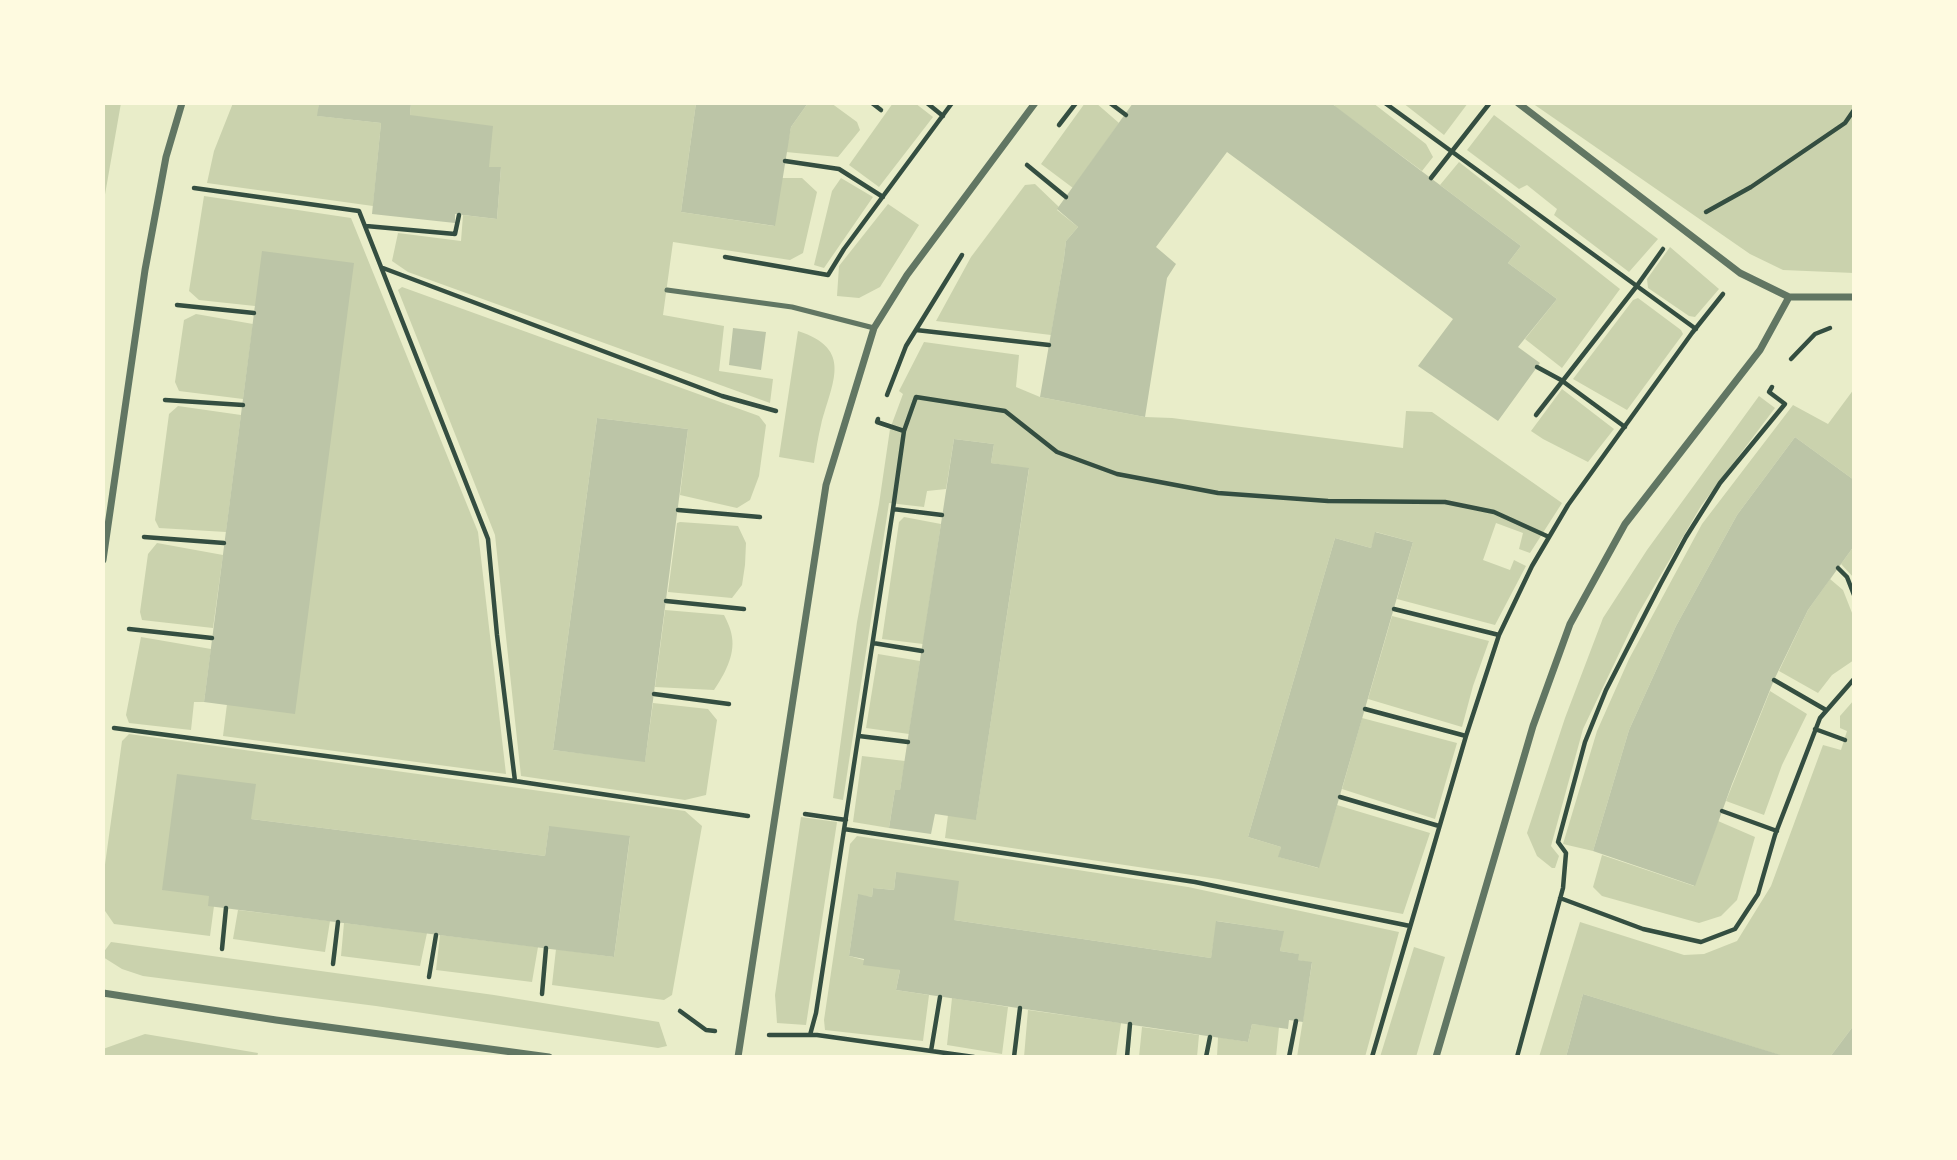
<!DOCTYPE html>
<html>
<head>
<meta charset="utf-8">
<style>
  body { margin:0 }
  #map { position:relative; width:1957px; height:1160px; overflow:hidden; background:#e9edc9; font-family:Overpass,sans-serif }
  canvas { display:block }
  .frame { position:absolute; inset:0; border:105px solid #fefae0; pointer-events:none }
</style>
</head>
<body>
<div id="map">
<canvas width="1957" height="1160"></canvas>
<div class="frame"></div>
</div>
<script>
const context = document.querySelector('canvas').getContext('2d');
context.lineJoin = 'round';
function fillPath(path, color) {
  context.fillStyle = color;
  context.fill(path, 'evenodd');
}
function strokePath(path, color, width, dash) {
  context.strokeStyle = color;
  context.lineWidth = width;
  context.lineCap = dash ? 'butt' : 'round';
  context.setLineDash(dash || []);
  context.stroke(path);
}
fillPath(new Path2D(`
  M103,103H121L103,206Z
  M233,103H319L318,116L381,123L373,206L207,183L214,151Z
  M411,103H696L681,212L774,226L782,178H802L817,192L803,253L790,260L673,242L663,315L724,326L719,371L773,379L770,403L408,272L392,261L398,233L461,241L463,215L497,219L501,167H489L410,115Z
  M808,103H831L857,122L860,130L838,157L786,152L791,127Z
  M893,103H915L933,117L879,187L849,165Z
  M1085,103H1096L1119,123L1073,188L1041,164Z
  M1336,103H1373L1426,144L1433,157L1422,171L1334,106Z
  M1403,103H1468L1444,135Z
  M1532,103H1854V273L1783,270L1750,254Z
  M1494,115L1658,239L1629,272L1554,215L1557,209L1527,185L1519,189L1467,150Z
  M1459,162L1620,289L1562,368L1525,339L1557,299L1508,263L1521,246L1440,185Z
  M841,178L873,197L824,268L814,265L832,191Z
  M1035,184L1059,207L1057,210L1078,227L1066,241L1064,258L1051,335L936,321L971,257L1025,185Z
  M204,196L351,218L478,532L506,774L223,736L227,704L255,306L199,300L189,291Z
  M888,204L919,225L880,287L859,298L837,296L839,266Z
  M1670,247L1719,289L1695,317L1689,316L1648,288L1647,279Z
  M402,287L759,416L766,425L759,476L750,500L737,508L680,495L688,429L597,418L553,750L645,761L653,703L708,709L717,720L706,795L685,800L521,776L495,535L398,290Z
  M1638,298L1681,330L1683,334L1627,410L1573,379L1633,300Z
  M196,314L253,324L243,399L179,391L175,382L184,320Z
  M798,331C854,349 832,382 821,425C818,437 816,450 814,463L779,457Z
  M924,342L1019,355L1016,387L1040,397L1145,417L1172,418L1403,448L1406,411L1432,412L1562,503L1530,553L1519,549L1523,533L1496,523L1483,560L1510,570L1514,560L1526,566L1495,625L1397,599L1413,542L1376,532L1371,548L1335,538L1248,837L1281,847L1279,857L1318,868L1337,805L1430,833L1403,914L1218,879L945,838L948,815L976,819L1029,469L991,463L994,444L954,439L946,489L927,491L924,507L889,503L843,800L833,798L857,622L879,504L890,429L903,394L899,391Z
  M1562,389L1614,429L1588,462L1543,439L1531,431Z
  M1854,389V480L1795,437L1737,515L1676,626L1629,730L1593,851L1563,844L1597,731L1629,659L1702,524L1793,405L1828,424Z
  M1759,396L1775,408L1701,506L1638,614L1583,729L1551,846L1559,856L1555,868H1552L1537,856L1527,833L1565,718L1603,618L1647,550Z
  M178,406L241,415L226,532L159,528L155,520L169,414Z
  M904,517L941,524L923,644L882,639L899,522Z
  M680,522L738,526L746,543L745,565L742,585L732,598L668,592L677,523Z
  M157,543L223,555L213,628L142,620L140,612L148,554Z
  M1854,546V578L1841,564Z
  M1830,579L1843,590L1854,618V660L1832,675L1818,693L1779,671L1808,610Z
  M665,610L724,615C727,621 731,629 732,637C735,656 724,675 714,690L655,687Z
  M1392,616L1489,641L1473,686L1462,727L1368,699Z
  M141,637L211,649L204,702H194L191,730L129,723L126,715Z
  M878,654L920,661L909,734L866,728Z
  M1770,691L1807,714L1782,765L1764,815L1726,801Z
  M1854,700V1025L1830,1057H1786L1583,994L1566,1057H1539L1580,922L1684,955L1704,954L1737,941L1771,886L1823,745L1841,750L1847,731L1840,728V716Z
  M1362,718L1457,743L1435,819L1342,789Z
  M129,734L685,811L702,826L672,995L664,1000L552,985L556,949L614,957L630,837L549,827L545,856L251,819L209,896L214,906L210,936L114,924L103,908V879L122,741Z
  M862,756L905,761L900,790H895L889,828L853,822Z
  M801,817L837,822L806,1025L777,1023L775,995Z
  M1718,821L1755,837L1737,900L1721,916L1699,923L1602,896L1593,887L1602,855L1694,886Z
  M857,836L1188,887L1399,932L1365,1057H1297L1312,963L1298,960V954L1280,951L1283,931L1217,921L1211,958L954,920L896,872L894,890L873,888L872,897L858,895L849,956L900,970L896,990L929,995L923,1041L825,1030L824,1020L850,844Z
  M238,910L330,921L325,952L233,939Z
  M344,923L427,933L420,966L341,956Z
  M440,935L538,947L532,982L436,970Z
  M111,942L494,995L659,1022L667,1046L658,1048L376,1006L143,976L122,969L103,957V953Z
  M1414,947L1445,957L1416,1057H1380Z
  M952,998L1008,1007L1002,1054L947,1045Z
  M1028,1010L1121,1023L1116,1057H1024Z
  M1252,1024L1279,1027L1276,1057H1217L1218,1037L1248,1042Z
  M1142,1027L1199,1035L1197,1057H1139Z
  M145,1034L258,1053L257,1057H103V1049Z`), '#cad2ad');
fillPath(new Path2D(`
  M319,103H411L410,115L493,126L489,167H501L497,219L455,214V223L372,214L381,123L317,116Z
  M696,103H808L791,127L775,226L681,212Z
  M1133,103H1331L1521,246L1508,263L1557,299L1518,347L1540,363L1498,421L1418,366L1453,319L1227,152L1156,247L1176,264L1167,278L1145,417L1040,397L1064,258L1066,241L1078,227L1057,209Z
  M262,251L354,263L295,714L204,702Z
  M733,328L766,332L761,370L729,365Z
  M597,418L688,429L645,762L553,750Z
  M1795,437L1854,480V546L1808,610L1774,680L1732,784L1695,886L1593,851L1629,730L1676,626L1737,515Z
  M954,439L994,444L991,463L1029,468L976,820L935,814L931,834L889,828L895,790H900Z
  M1375,532L1413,542L1319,868L1278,857L1281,847L1248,837L1335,538L1371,548Z
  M177,774L256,784L251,819L545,856L549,826L630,836L614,957L208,906L209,896L162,890Z
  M896,872L959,881L954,920L1211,958L1216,921L1284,931L1280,951L1299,954L1298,960L1312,962L1303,1022L1289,1020L1288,1029L1252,1024L1248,1042L896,990L900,970L863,965L864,959L849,956L858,894L872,897L873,888L894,890Z
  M1583,994L1784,1056V1057H1566Z
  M1854,1025V1057H1830Z`), '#bcc5a7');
strokePath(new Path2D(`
  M872,103L881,110
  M927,103L943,116
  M1110,103L1126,115
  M1385,103L1696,329
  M1059,125L1076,103
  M785,161L839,169L883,197
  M1027,165L1066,197
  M1431,178L1489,104
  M194,188L359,211L488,539L497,635L515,781
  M1706,212L1751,187L1845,123L1854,110
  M366,226L455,234L459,215
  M725,257L828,275L844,249L952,103
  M383,268L722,396L776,411
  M177,305L254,313
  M916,330L1049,345
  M1791,359L1815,334L1830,328
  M1537,367L1561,380L1625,427
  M887,395L906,346L962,255
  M165,400L243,405
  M1536,415L1636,287L1663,249
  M878,419L877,422L904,431L893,509
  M904,431L916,397L1005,411L1057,452L1117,474L1218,493L1328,501L1445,502L1494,512L1549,537
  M678,510L760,517
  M144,537L224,543
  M1838,568L1847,577L1854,595
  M666,601L744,609
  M1394,609L1499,635
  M129,629L212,638
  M873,643L922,651
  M1774,680L1826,710
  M654,694L729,704
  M1365,709L1466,736
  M114,728L515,781L748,816
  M1815,729L1845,740
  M859,736L908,742
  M1340,797L1439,826
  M1722,811L1777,831
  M805,814L846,820
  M844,829L1195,882L1410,926
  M1560,898L1643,929L1701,942L1735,929L1758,894L1775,835L1820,718L1854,679
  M222,949L226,908
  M333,964L338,922
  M429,977L436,935
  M542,994L546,948
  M680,1011L706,1030L715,1031
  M769,1035H817L974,1057
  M810,1035L816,1013L893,509L942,515
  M931,1051L940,997
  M1014,1057L1020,1008
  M1127,1057L1130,1024
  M1206,1057L1210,1037
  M1289,1057L1296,1021
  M1372,1057L1466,736L1499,635L1532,566L1568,505L1692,333L1723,294
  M1517,1057L1563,888L1566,853L1558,842L1585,742L1606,690L1661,583L1686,537L1720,483L1785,404L1769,392L1772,387`), '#344e41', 4.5);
strokePath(new Path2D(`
  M667,290L792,307L874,328`), '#617663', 5);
strokePath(new Path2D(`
  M1518,103L1740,273L1789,297H1854
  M103,560L145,270L166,157L182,103
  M103,993L276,1020L549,1057
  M738,1057L826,485L874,328L907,275L1035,103
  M1436,1057L1533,726L1570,624L1625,524L1760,350L1789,297`), '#617663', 7);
</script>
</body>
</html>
